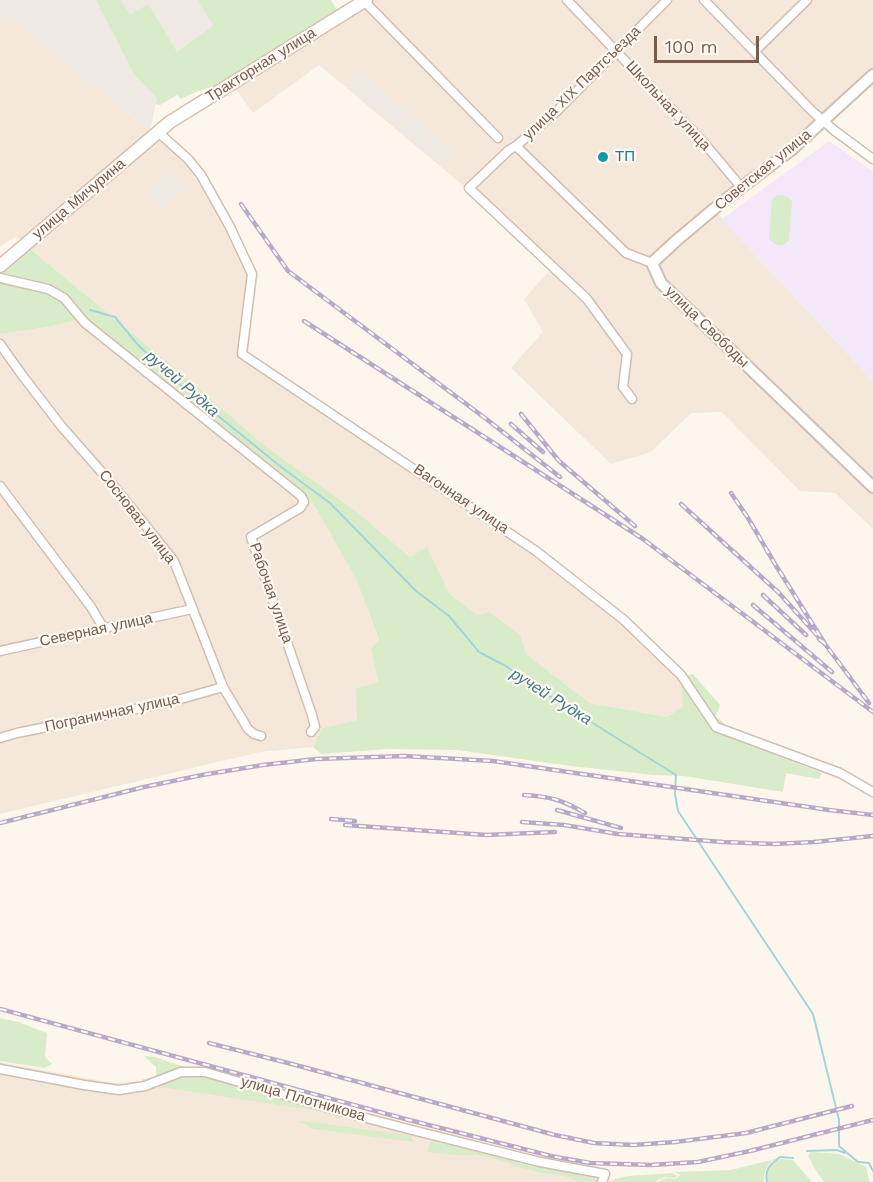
<!DOCTYPE html>
<html>
<head>
<meta charset="utf-8">
<style>
  body { margin:0 }
  #map { position:relative; width:873px; height:1182px; overflow:hidden; background:#fdf6ec; font-family:"Work Sans",sans-serif }
  canvas { display:block }
  .scale { position:absolute; left:654px; top:36px; width:105px; height:27px; box-sizing:border-box; border:3px solid #7a5c4d; border-top:0; padding-left:8px; font-size:18px; line-height:21px; white-space:nowrap; color:#7a5c4d; -webkit-text-stroke:4px #fffaf3; paint-order:stroke }
</style>
</head>
<body>
<div id="map">
<canvas width="873" height="1182"></canvas>
<div class="scale">100 m</div>
</div>
<script>
const context = document.querySelector('canvas').getContext('2d');
context.lineJoin = 'round';
function fillPath(path, color) {
  context.fillStyle = color;
  context.fill(path, 'evenodd');
}
function strokePath(path, color, width, dash) {
  context.strokeStyle = color;
  context.lineWidth = width;
  context.lineCap = dash ? 'butt' : 'round';
  context.setLineDash(dash || []);
  context.stroke(path);
}
function label(font, color, halo, rows, align = 'center') {
  context.font = font + ' "Work Sans",sans-serif';
  context.lineWidth = 4.5;
  context.setLineDash([]);
  context.textBaseline = 'middle';
  context.strokeStyle = halo;
  context.fillStyle = color;
  for (const [text, x, y, turn = 0] of rows) {
    context.save();
    context.translate(x, y);
    context.rotate((+turn || 0) * Math.PI / 180);
    context.textAlign = isNaN(turn) ? turn : align;
    if (halo) context.strokeText(text, 0, 0);
    context.fillText(text, 0, 0);
    context.restore();
  }
}
fillPath(new Path2D(`
  M374,0H873V68L761,169L713,202L722,219L873,381V529L835,493L800,491L722,412L691,413L651,452L611,464L511,368L543,332L524,299L549,271L460,183L319,65L253,113L234,87L359,8Z
  M7,15L150,131L186,165L230,227L251,274L240,354L535,552L622,622L680,677L683,706L667,717L590,703L526,654L449,593L427,548L411,558L357,512L264,445L181,373L16,237L0,246V21Z
  M84,318L300,488L315,507L356,579L379,641L371,649L378,682L357,720L322,728L313,747L260,752L0,814V334L48,327Z
  M0,1062L113,1083L176,1080L588,1166L612,1182H0Z`), '#f5e8da');
fillPath(new Path2D(`
  M0,0H317L157,98L150,131L7,15L0,21Z
  M359,70L453,151L441,164L347,86Z
  M170,171L185,187L161,209L146,194Z`), '#efe9e4');
fillPath(new Path2D(`
  M829,141L873,171V381L722,219Z`), '#f3e8fa');
fillPath(new Path2D(`
  M96,0H121L130,15L148,4L177,52L213,26L198,0H331L337,10L331,15L222,84L198,91L181,99L177,95L160,105L156,104L157,98L134,74Z
  M782,195L788,197L792,201L789,240C782,248 775,247 769,238L772,199L776,196Z
  M29,248L181,373L264,445L357,512L410,557L427,547L449,593L477,615L489,612L520,635L526,654L590,703L667,717L683,706L680,677L693,674L720,705L716,716L746,744L822,773L819,779L786,773L783,792L684,776L654,775L571,766L457,750L388,749L321,754L313,747L322,728L357,720L356,689L378,682L371,649L379,640L356,579L315,507L300,488L85,318L48,327L0,334V275Z
  M0,1018L18,1022L47,1033L45,1057L52,1064L44,1068L0,1061Z
  M144,1056L155,1057L188,1068L216,1072L248,1084L284,1089L319,1102L318,1111L141,1084L143,1079L156,1077V1067Z
  M299,1121L314,1122L412,1136L413,1142L314,1129Z
  M430,1142L473,1148L545,1167L595,1178L597,1182H579L562,1175L546,1174L518,1167L503,1161L480,1155H452L428,1152Z
  M811,1152L839,1154L866,1167L870,1182H824L815,1169L808,1156Z
  M775,1159C766,1165 764,1171 764,1182H658C660,1181 662,1179 664,1179C672,1177 674,1182 680,1175L675,1172L731,1170Z
  M780,1159L793,1160L812,1182H768C766,1169 770,1167 780,1159Z
  M672,1173L678,1176L674,1178L664,1177L655,1182H612L614,1179L629,1176Z`), '#d8ecc9');
strokePath(new Path2D(`
  M90,310L115,317L137,344L185,389L281,467L330,503L416,591L449,616L479,652L504,665L554,699L676,775L675,794L678,811L813,1014L839,1120V1146L858,1162L869,1163L873,1171
  M807,1151L837,1150L845,1153
  M767,1182C765,1168 769,1166 780,1157L793,1158`), '#a5d3da', 2);
const minor = new Path2D(`
  M567,0L705,144L741,187
  M704,0L813,112L835,131L873,159
  M364,1L498,138
  M755,51L807,0
  M158,132L188,159L201,175L230,227L252,274L242,354L536,551L624,620L681,675L716,727L840,773L873,792
  M516,146L626,253L652,263
  M0,278L48,289L64,298L85,323L301,496L304,502L300,508L251,537L312,715L315,727L311,732
  M0,344L22,375L62,427L113,485L174,561L223,687L248,729L254,734L261,736
  M632,399L623,387L627,354L587,299L469,188L509,150L516,146L558,110L667,0
  M0,486L91,607L104,629
  M0,651L192,609
  M0,738L17,733L170,702L223,687
  M0,1069L84,1085L119,1090L145,1086L181,1072H205L336,1110L412,1130L540,1162L605,1174L602,1182`);
const tertiary = new Path2D(`
  M873,75L791,150L721,203L677,240L652,263L661,283L873,487`);
const secondary = new Path2D(`
  M0,266L170,122L366,0`);
strokePath(minor, '#d1beb0', 11);
strokePath(tertiary, '#d1beb0', 14);
strokePath(secondary, '#d6c0b0', 15);
strokePath(minor, '#fff', 8);
strokePath(tertiary, '#fff', 10);
strokePath(secondary, '#fff', 12);
const rail = new Path2D(`
  M241,204L288,271L485,418L560,477
  M304,321L643,539L873,712
  M521,414L559,461L635,526
  M511,424L543,452
  M681,504L778,592L825,644L775,564L748,518L731,493
  M763,595L806,635
  M753,605L832,672
  M819,639L825,644L869,703
  M524,795C552,797 560,799 585,813
  M557,810L621,828
  M331,819L355,821
  M522,822L564,825L618,834L723,842L774,844L814,842L873,836
  M0,823L144,787L202,775L263,765L316,759L404,756L493,761L829,810L873,815
  M345,825L486,835L555,832
  M0,1009L409,1120L551,1156L590,1163L651,1165L698,1162L750,1151L873,1120
  M209,1043L288,1063L555,1135L594,1143L633,1145L675,1142L746,1133L852,1106`);
strokePath(rail, '#b9a8c9', 4.5);
strokePath(rail, '#fffaf3', 2, [7]);
for (const [x, y, r, color] of [
  [603,157,6,"#0f9aa8"]
]) {
  const dot = new Path2D();
  dot.arc(x, y, r, 0, 2 * Math.PI);
  context.fillStyle = color;
  context.fill(dot);
  strokePath(dot, '#fffaf3', 2);
}
label('15px', '#7a5c4d', '#fffaf3', [
  ["Тракторная улица",261,65,-32],
  ["улица XIX Партсъезда",582,83,-44],
  ["Школьная улица",668,106,47],
  ["Советская улица",763,170,-39],
  ["улица Мичурина",79,199,-40],
  ["улица Свободы",707,327,44],
  ["Вагонная улица",461,499,34],
  ["Сосновая улица",137,517,52],
  ["Рабочая улица",271,593,71],
  ["Северная улица",96,630,-12],
  ["Пограничная улица",112,713,-12],
  ["улица Плотникова",303,1099,16]
]);
label('15px', '#0d838f', '#fffaf3', [
  ["ТП",615,157]
], 'left');
label('italic 16px', '#437c86', '#fffaf3', [
  ["ручей Рудка",182,384,41],
  ["ручей Рудка",551,697,32]
]);
</script>
</body>
</html>
